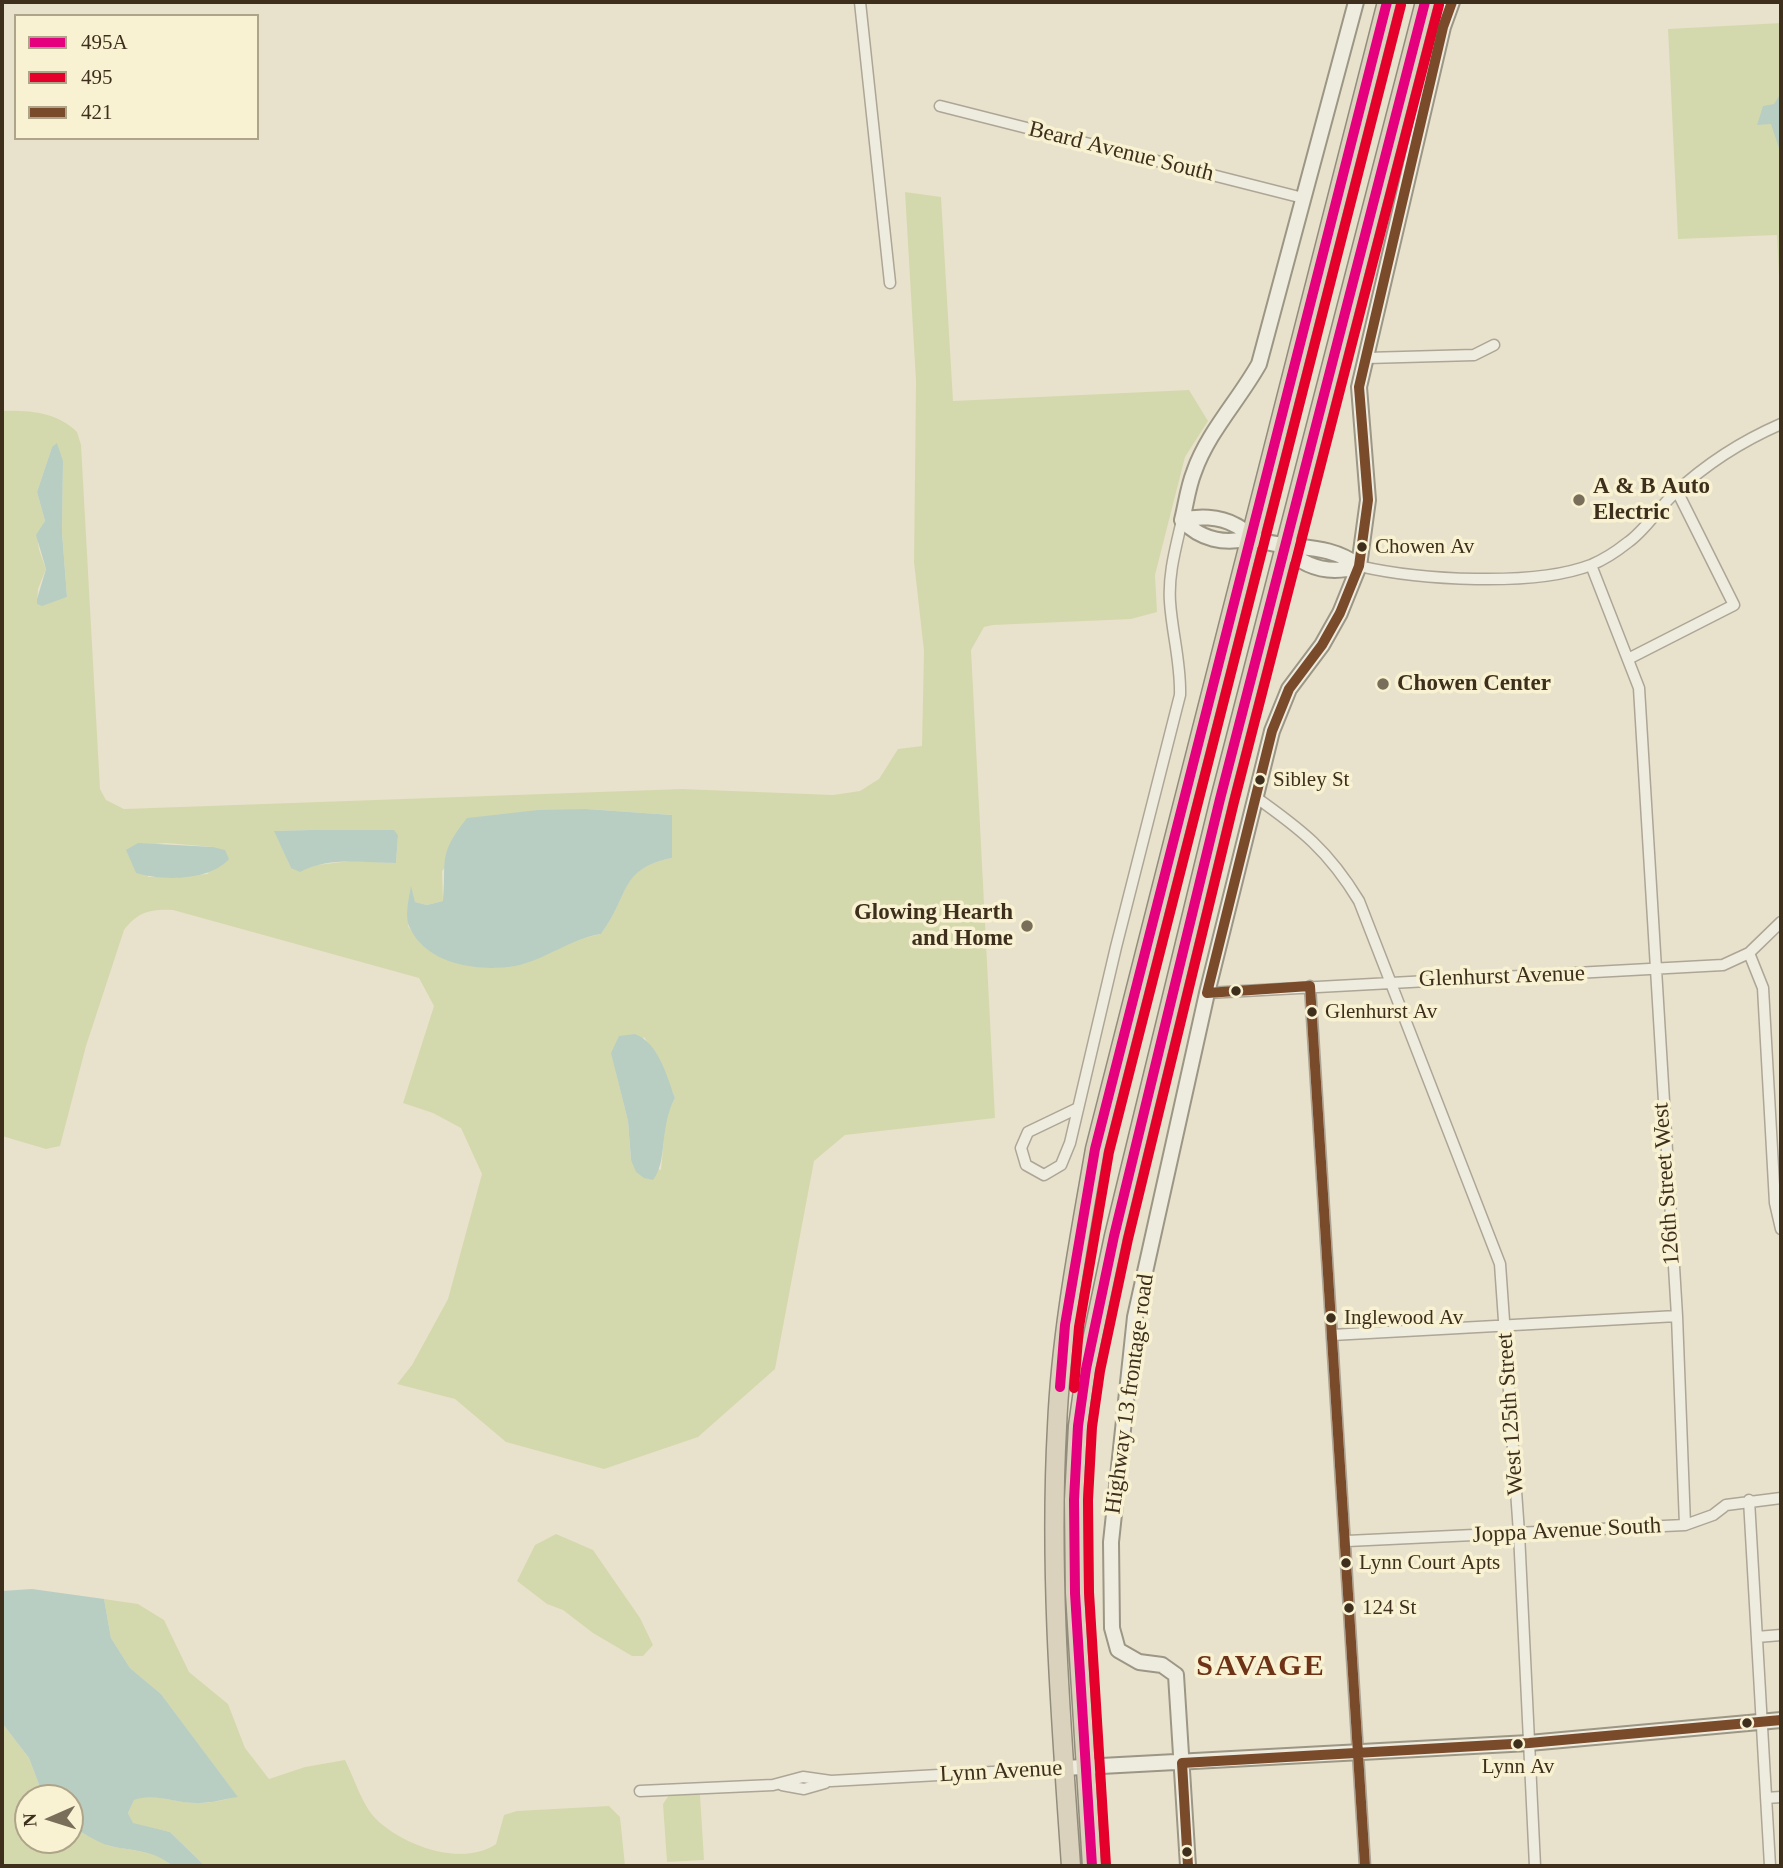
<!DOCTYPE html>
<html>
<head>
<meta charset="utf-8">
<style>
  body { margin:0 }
  #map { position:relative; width:1783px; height:1868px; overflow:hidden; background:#e8e2cc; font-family:Georgia,serif }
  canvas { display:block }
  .frame { position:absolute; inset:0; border:4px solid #3d2f1c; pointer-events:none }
  .legend { position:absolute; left:14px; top:14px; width:245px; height:126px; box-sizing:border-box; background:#f9f2d2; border:2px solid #aea489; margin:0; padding:9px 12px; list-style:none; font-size:21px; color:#3d2f1c }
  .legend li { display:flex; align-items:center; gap:14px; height:35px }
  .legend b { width:35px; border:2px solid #aea489 }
  .north { position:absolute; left:14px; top:1784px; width:70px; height:70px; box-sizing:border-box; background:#f9f2d2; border:2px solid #aea489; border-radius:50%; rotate:267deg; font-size:19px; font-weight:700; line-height:28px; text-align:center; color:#3d2f1c }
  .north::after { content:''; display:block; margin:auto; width:24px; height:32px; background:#796e5a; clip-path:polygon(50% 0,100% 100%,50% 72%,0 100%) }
</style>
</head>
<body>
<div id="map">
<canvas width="1783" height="1868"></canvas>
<div class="frame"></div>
<ul class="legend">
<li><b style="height:9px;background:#e5007d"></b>495A</li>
<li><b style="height:9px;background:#e4002b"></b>495</li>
<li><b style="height:9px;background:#7a4b2a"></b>421</li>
</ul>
<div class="north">N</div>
</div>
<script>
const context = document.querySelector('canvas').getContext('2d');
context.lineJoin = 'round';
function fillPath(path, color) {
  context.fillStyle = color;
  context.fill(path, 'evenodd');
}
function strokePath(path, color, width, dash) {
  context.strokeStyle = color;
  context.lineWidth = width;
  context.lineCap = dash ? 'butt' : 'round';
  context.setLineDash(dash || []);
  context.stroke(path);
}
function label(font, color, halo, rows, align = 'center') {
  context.font = font + ' Georgia,serif';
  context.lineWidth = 7;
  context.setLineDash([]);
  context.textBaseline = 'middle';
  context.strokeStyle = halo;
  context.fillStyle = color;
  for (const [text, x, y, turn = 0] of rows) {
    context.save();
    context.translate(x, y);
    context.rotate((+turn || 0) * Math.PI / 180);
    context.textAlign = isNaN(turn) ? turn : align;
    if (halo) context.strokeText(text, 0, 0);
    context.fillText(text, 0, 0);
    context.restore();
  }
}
fillPath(new Path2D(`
  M1781,23V318L1777,235L1678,239L1668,29Z
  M905,192L941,197L953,401L1189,390L1208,421L1185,457L1155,575L1157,612L1131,619L993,625L984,627L971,650L995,1118L845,1135L814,1161L775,1369L698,1437L604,1469L506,1442L455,1399L397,1384L412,1365L448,1299L482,1174L461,1128L433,1113L403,1103L434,1006L419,978L173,910C150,909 138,912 124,930L86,1046L60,1146L46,1149L2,1136V411C28,410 57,412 77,432L81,445L100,789L106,800L124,809L682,789L833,795L860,791L879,779L898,749L922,746L924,651L914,562L916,381ZM52,447L63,461L62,532L67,597L37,604L38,589L46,569C37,543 35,546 45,521L37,492ZM586,809L672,815V858C617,869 630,896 601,934C576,938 557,951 534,959C488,977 437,967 408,926L415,902L427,905L443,901L442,871L496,815ZM310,830H393L398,835L396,863L351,861L291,868L275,831ZM166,843L213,847L208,874L148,877L155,844ZM644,1037L657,1057L675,1098L666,1116L661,1170L631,1160L628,1121L616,1072Z
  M556,1534L593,1550L640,1618L653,1645L643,1656H632L593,1633L563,1610L547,1604L517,1581L535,1545Z
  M104,1599L138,1604L164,1620L189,1672L228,1704L245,1748L269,1779L305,1767L345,1760C354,1778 362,1804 375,1818C403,1846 462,1867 496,1844L504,1815L517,1811L609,1806L620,1817L625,1866H205L170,1832L133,1824L128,1813L134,1799C155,1792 177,1804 199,1803C211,1803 226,1800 237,1796L161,1694L130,1668L111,1638Z
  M2,1723L29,1758L44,1798H28V1840H70V1827L109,1846L161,1855L173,1866H2Z
  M694,1792L700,1795L704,1860L667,1862L663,1804L669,1795Z`), '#d4d9ad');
fillPath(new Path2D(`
  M1781,93V154L1771,124L1757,125L1763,106L1774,104Z
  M57,443L63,461L62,532L67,597L42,606L37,604V599L46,569L36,535L45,521L37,492L52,447Z
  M586,809L672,815V858C618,869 630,896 601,934C570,939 545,960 515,966C479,972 427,965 410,928C404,917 409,898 411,886L415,902L427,905L443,901C447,859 437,856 467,818L538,810Z
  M310,830H394L398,835L396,863C363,863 330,856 300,872L291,868L274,831Z
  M138,843L213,847L225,850L229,859C210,881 162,881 136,873L126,850Z
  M635,1034C659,1043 667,1077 675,1098C659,1127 668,1161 653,1180L644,1178L636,1172L631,1160L628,1121L611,1053L619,1036Z
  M32,1589L104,1599L111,1638L130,1668L161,1694L238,1797C225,1799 212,1803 199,1803C177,1804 154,1792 134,1800L128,1813L133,1823L170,1832L205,1866H173C151,1849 136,1852 110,1846C95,1842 84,1832 70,1827V1798H44L29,1758L2,1723V1591Z`), '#b8cec3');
const street = new Path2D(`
  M860,2L890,283
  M940,106L1303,198
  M1367,358L1474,355L1494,345
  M1591,565L1639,688L1677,1316L1685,1525
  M1359,566C1419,580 1534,587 1591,565C1603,560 1617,551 1627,543C1646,530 1658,508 1675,493C1706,464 1742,441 1781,424
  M1628,659L1734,605L1677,491
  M1254,796C1302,830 1328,850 1359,901L1500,1264L1519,1533L1535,1866
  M1749,953L1763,988L1775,1203L1781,1229
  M1310,986L1365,1866
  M1207,993L1723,965L1749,953L1781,922
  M1078,1108L1028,1132L1021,1148L1026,1165L1044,1175L1061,1165L1070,1143L1116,947L1180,695C1181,663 1172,633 1170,602C1168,574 1176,547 1182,520
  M1332,1335L1677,1316
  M1749,1500L1770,1866
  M1347,1541L1685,1525L1713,1515L1726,1505L1781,1498
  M1757,1637L1781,1635
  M782,1785L804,1789L825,1783
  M640,1791L773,1785L803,1777L831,1781L1064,1768
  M1766,1798L1781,1797`);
const secondary = new Path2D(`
  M1182,520C1186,504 1188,487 1194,472C1208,432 1239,400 1259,364L1356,2
  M1182,520C1198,516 1219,516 1235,525C1246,530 1249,538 1262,541C1298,551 1326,542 1359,566
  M1182,520C1200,539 1224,545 1250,538
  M1284,547C1305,568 1330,575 1359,566
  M1064,1768L1529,1743L1781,1720
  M1188,1866L1176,1675L1162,1665L1139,1662L1118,1650L1112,1628L1111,1542L1135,1317L1207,993L1272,731L1289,689L1322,645L1340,613L1359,566L1368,500L1359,387L1443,27L1452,2`);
const highway = new Path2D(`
  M1071,1866C1061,1720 1049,1573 1057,1427C1061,1333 1079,1241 1095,1149L1387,2
  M1092,1866L1075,1593L1074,1500L1078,1426L1086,1369L1114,1236L1220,799L1425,2`);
strokePath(street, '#ada696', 13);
strokePath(secondary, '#9c9685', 18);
strokePath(highway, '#928c7c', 21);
strokePath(street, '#eeebdf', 10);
strokePath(secondary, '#eeebdf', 14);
strokePath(highway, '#dad2bd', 18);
strokePath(new Path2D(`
  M1060,1387L1065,1325L1095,1149L1387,2
  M1092,1866L1075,1593L1074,1500L1078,1426L1086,1369L1114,1236L1220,799L1425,2`), '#e5007d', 10);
strokePath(new Path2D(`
  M1074,1388L1079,1327L1109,1152L1401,5
  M1106,1865L1089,1592L1088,1500L1092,1427L1100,1371L1128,1239L1234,802L1439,5`), '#e4002b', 10);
strokePath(new Path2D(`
  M1188,1866L1182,1763L1529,1743L1781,1720
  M1365,1866L1310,986L1207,993L1272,731L1289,689L1322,645L1340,613L1359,566L1368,500L1359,387L1443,27L1452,2`), '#7a4b2a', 10);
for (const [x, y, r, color] of [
  [1579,500,7,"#796e5a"],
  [1362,547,6,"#3d2f1c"],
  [1383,684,7,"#796e5a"],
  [1260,780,6,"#3d2f1c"],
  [1027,926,7,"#796e5a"],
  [1236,991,6,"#3d2f1c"],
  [1312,1012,6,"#3d2f1c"],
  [1331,1318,6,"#3d2f1c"],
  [1346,1563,6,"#3d2f1c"],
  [1349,1608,6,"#3d2f1c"],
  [1747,1723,6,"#3d2f1c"],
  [1518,1744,6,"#3d2f1c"],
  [1187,1852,6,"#3d2f1c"]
]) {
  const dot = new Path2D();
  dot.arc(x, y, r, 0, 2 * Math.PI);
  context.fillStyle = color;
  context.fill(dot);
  strokePath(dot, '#f9f2d2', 2.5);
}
label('21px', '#3d2f1c', '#f9f2d2', [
  ["Chowen Av",1375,547],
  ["Sibley St",1273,780],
  ["Glenhurst Av",1325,1012],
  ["Inglewood Av",1344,1318],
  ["Lynn Court Apts",1359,1563],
  ["124 St",1362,1608],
  ["Lynn Av",1518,1767,"center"]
], 'left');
label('23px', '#3d2f1c', '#f9f2d2', [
  ["Beard Avenue South",1121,152,14],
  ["Glenhurst Avenue",1502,977,-2],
  ["126th Street West",1667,1184,-94],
  ["Highway 13 frontage road",1130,1394,-82],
  ["West 125th Street",1511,1414,-94],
  ["Joppa Avenue South",1567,1531,-3],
  ["Lynn Avenue",1001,1772,-3]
]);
label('bold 23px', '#3d2f1c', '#f9f2d2', [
  ["A & B Auto",1593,487],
  ["Electric",1593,513],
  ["Chowen Center",1397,684],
  ["Glowing Hearth",1013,913,"right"],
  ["and Home",1013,939,"right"]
], 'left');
context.letterSpacing = '2px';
label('bold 30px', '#6e3217', '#f9f2d2', [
  ["SAVAGE",1261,1667]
]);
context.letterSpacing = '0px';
</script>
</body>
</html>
